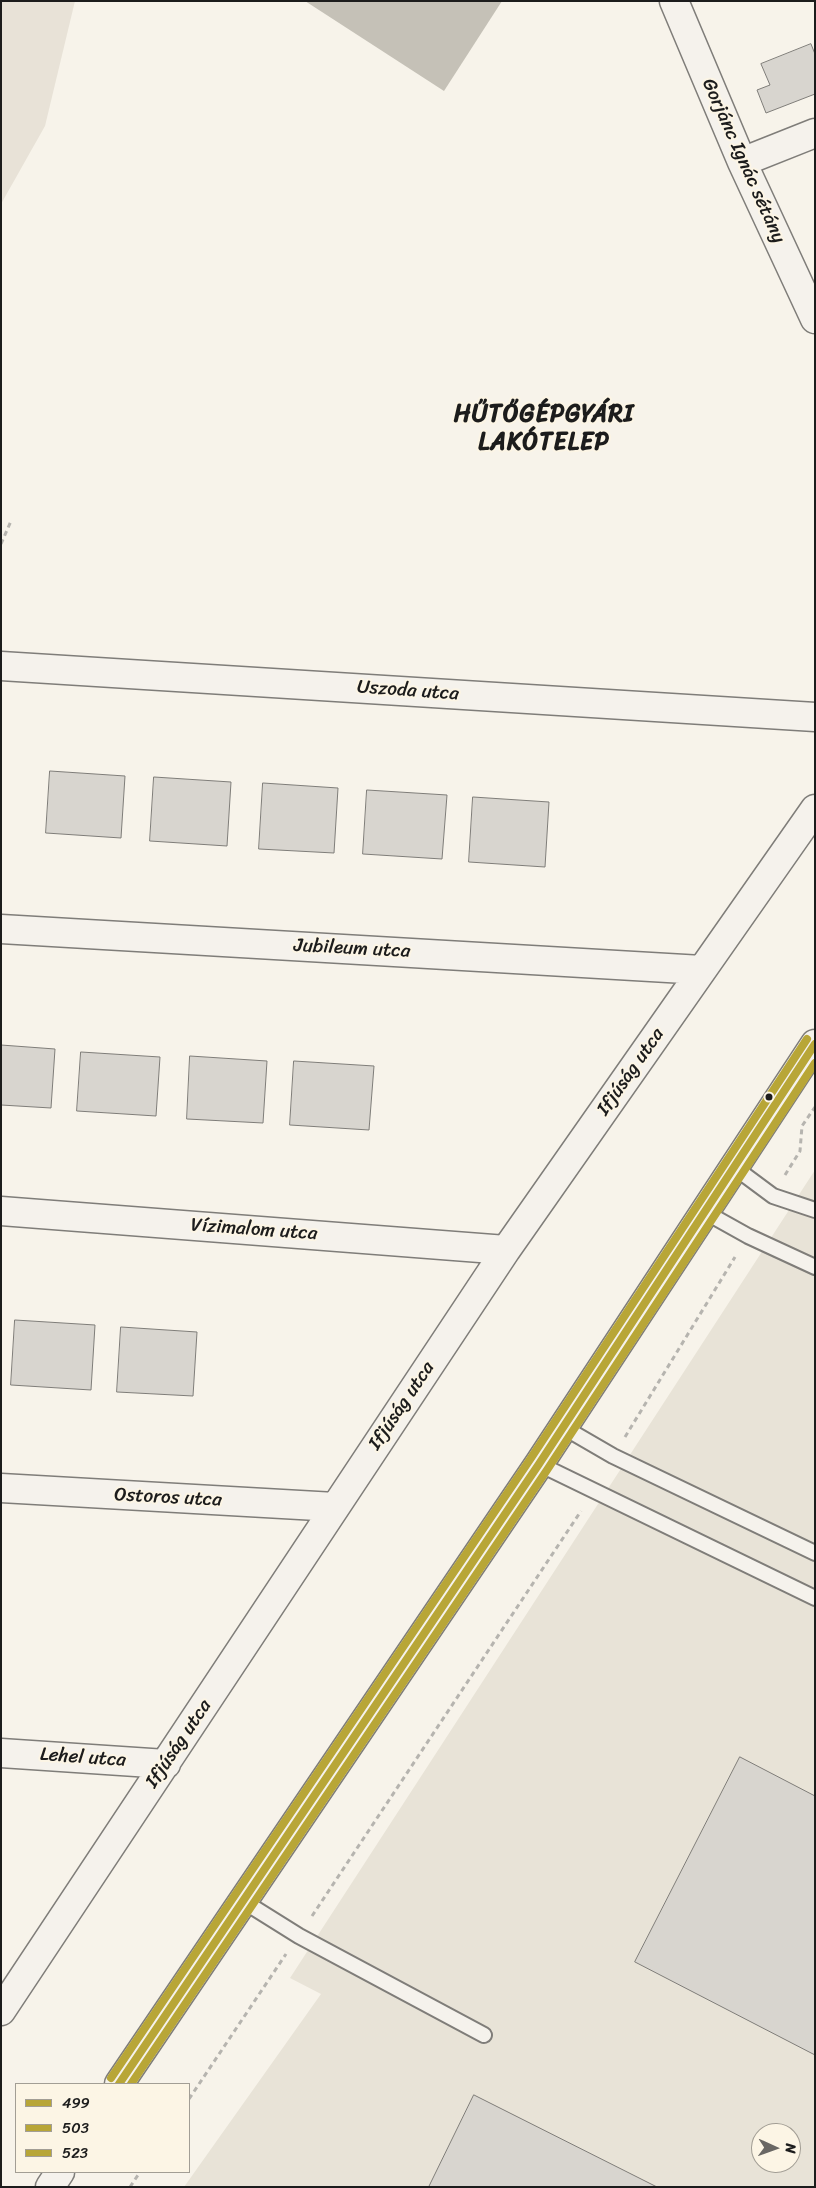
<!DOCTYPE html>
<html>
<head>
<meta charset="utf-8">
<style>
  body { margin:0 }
  #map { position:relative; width:816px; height:2188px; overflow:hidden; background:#f7f3ea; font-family:Sriracha,sans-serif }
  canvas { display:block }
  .frame { position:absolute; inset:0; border:2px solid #1c1c1c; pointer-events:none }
  .legend { position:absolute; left:15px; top:2083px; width:175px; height:90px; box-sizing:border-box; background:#fcf5e5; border:1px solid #a29e95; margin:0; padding:6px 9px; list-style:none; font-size:15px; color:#1c1c1c }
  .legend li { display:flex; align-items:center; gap:10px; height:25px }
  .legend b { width:25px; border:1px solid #a29e95 }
  .north { position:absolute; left:751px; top:2123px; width:50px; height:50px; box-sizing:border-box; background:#fcf5e5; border:1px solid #a29e95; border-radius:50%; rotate:92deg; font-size:14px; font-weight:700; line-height:20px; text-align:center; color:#1c1c1c }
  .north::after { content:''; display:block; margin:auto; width:18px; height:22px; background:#696764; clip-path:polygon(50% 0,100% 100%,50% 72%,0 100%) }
</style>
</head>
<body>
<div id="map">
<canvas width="816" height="2188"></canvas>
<div class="frame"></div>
<ul class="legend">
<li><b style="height:6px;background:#b8a637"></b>499</li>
<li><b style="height:6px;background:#b8a637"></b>503</li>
<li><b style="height:6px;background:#b8a637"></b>523</li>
</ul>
<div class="north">N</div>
</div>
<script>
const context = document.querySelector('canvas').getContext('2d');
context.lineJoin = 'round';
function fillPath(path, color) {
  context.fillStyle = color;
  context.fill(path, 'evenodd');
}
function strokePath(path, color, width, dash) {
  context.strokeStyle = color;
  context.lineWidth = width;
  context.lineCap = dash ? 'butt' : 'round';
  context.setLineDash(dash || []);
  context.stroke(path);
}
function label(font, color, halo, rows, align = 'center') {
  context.font = font + ' Sriracha,sans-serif';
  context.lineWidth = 4;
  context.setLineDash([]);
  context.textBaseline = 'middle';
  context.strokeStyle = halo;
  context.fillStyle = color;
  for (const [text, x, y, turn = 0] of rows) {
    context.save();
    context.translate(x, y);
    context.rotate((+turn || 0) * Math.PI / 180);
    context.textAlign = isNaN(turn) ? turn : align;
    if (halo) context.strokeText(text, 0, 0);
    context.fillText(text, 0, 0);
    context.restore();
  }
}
fillPath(new Path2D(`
  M815,1170V2187H184L321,1994L290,1978ZM761,2133H791V2163H761Z`), '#e8e3d7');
fillPath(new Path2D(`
  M1,1H75L45,126L1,204Z`), '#e8e2d7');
fillPath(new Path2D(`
  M305,1H502L444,91Z`), '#c5c1b7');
const building = new Path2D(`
  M811,44L815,54V94L766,113L757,90L770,85L761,64Z
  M50,771L125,776L121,838L46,833Z
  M154,777L231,782L227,846L150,841Z
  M263,783L338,788L334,853L259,849Z
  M367,790L447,795L442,859L363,854Z
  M473,797L549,802L545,867L469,862Z
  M1,1045L55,1049L51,1108L1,1105Z
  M81,1052L160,1057L156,1116L77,1111Z
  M190,1056L267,1061L263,1123L187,1119Z
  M294,1061L374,1066L369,1130L290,1125Z
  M15,1320L95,1325L91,1390L11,1385Z
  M121,1327L197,1332L193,1396L117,1392Z
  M740,1757L815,1796V2055L635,1962Z
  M474,2095L657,2187H429Z`);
fillPath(building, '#d8d5cf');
strokePath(building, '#7f7d79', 1);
const service = new Path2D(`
  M734,1167L773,1196L815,1210
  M705,1212L748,1236L815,1267
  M563,1427L613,1456L815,1553
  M539,1464L815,1598
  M243,1901L299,1936L484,2035`);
const minor = new Path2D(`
  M674,1L742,162L815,319
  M742,162L815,133
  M1,666L815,717
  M1,929L702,970
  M1,1211L506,1250
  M1,1488L335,1507
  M1,1753L166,1764
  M1,2011L506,1250L815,809
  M119,2084L539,1464L815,1044
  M50,2187L60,2172`);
strokePath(service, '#7f7d79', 18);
strokePath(minor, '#7f7d79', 31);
strokePath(new Path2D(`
  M1,544L11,521
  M785,1175L800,1151L802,1126L815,1107
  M625,1437L735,1257
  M312,1916L581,1511
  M189,2099L286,1954
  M130,2187L140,2172`), '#b6b4af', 3, [5, 4]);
strokePath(service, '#f5f2ec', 14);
strokePath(minor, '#f5f2ec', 28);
strokePath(new Path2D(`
  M119,2084L539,1464L815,1044`), '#b8a637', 8);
strokePath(new Path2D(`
  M131,2084L547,1470L815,1063`), '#b8a637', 8);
strokePath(new Path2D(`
  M111,2078L531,1458L807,1039`), '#b8a637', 8);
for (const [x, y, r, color] of [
  [769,1097,4.5,"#1c1c1c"]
]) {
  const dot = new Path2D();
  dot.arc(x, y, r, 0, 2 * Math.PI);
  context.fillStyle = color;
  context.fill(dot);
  strokePath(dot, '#fcf5e5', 2);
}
label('19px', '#1c1c1c', '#fcf5e5', [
  ["Gorjánc Ignác sétány",743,161,66],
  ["Uszoda utca",408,691,4],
  ["Jubileum utca",352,949,3],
  ["Ifjúság utca",631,1072,-55],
  ["Vízimalom utca",254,1230,4],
  ["Ifjúság utca",402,1406,-56],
  ["Ostoros utca",168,1498,3],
  ["Ifjúság utca",179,1744,-56],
  ["Lehel utca",83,1758,4]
]);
context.letterSpacing = '1px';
label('bold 24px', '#1c1c1c', '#fcf5e5', [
  ["HŰTŐGÉPGYÁRI",544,415],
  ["LAKÓTELEP",544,443]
]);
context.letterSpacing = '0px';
</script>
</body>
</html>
